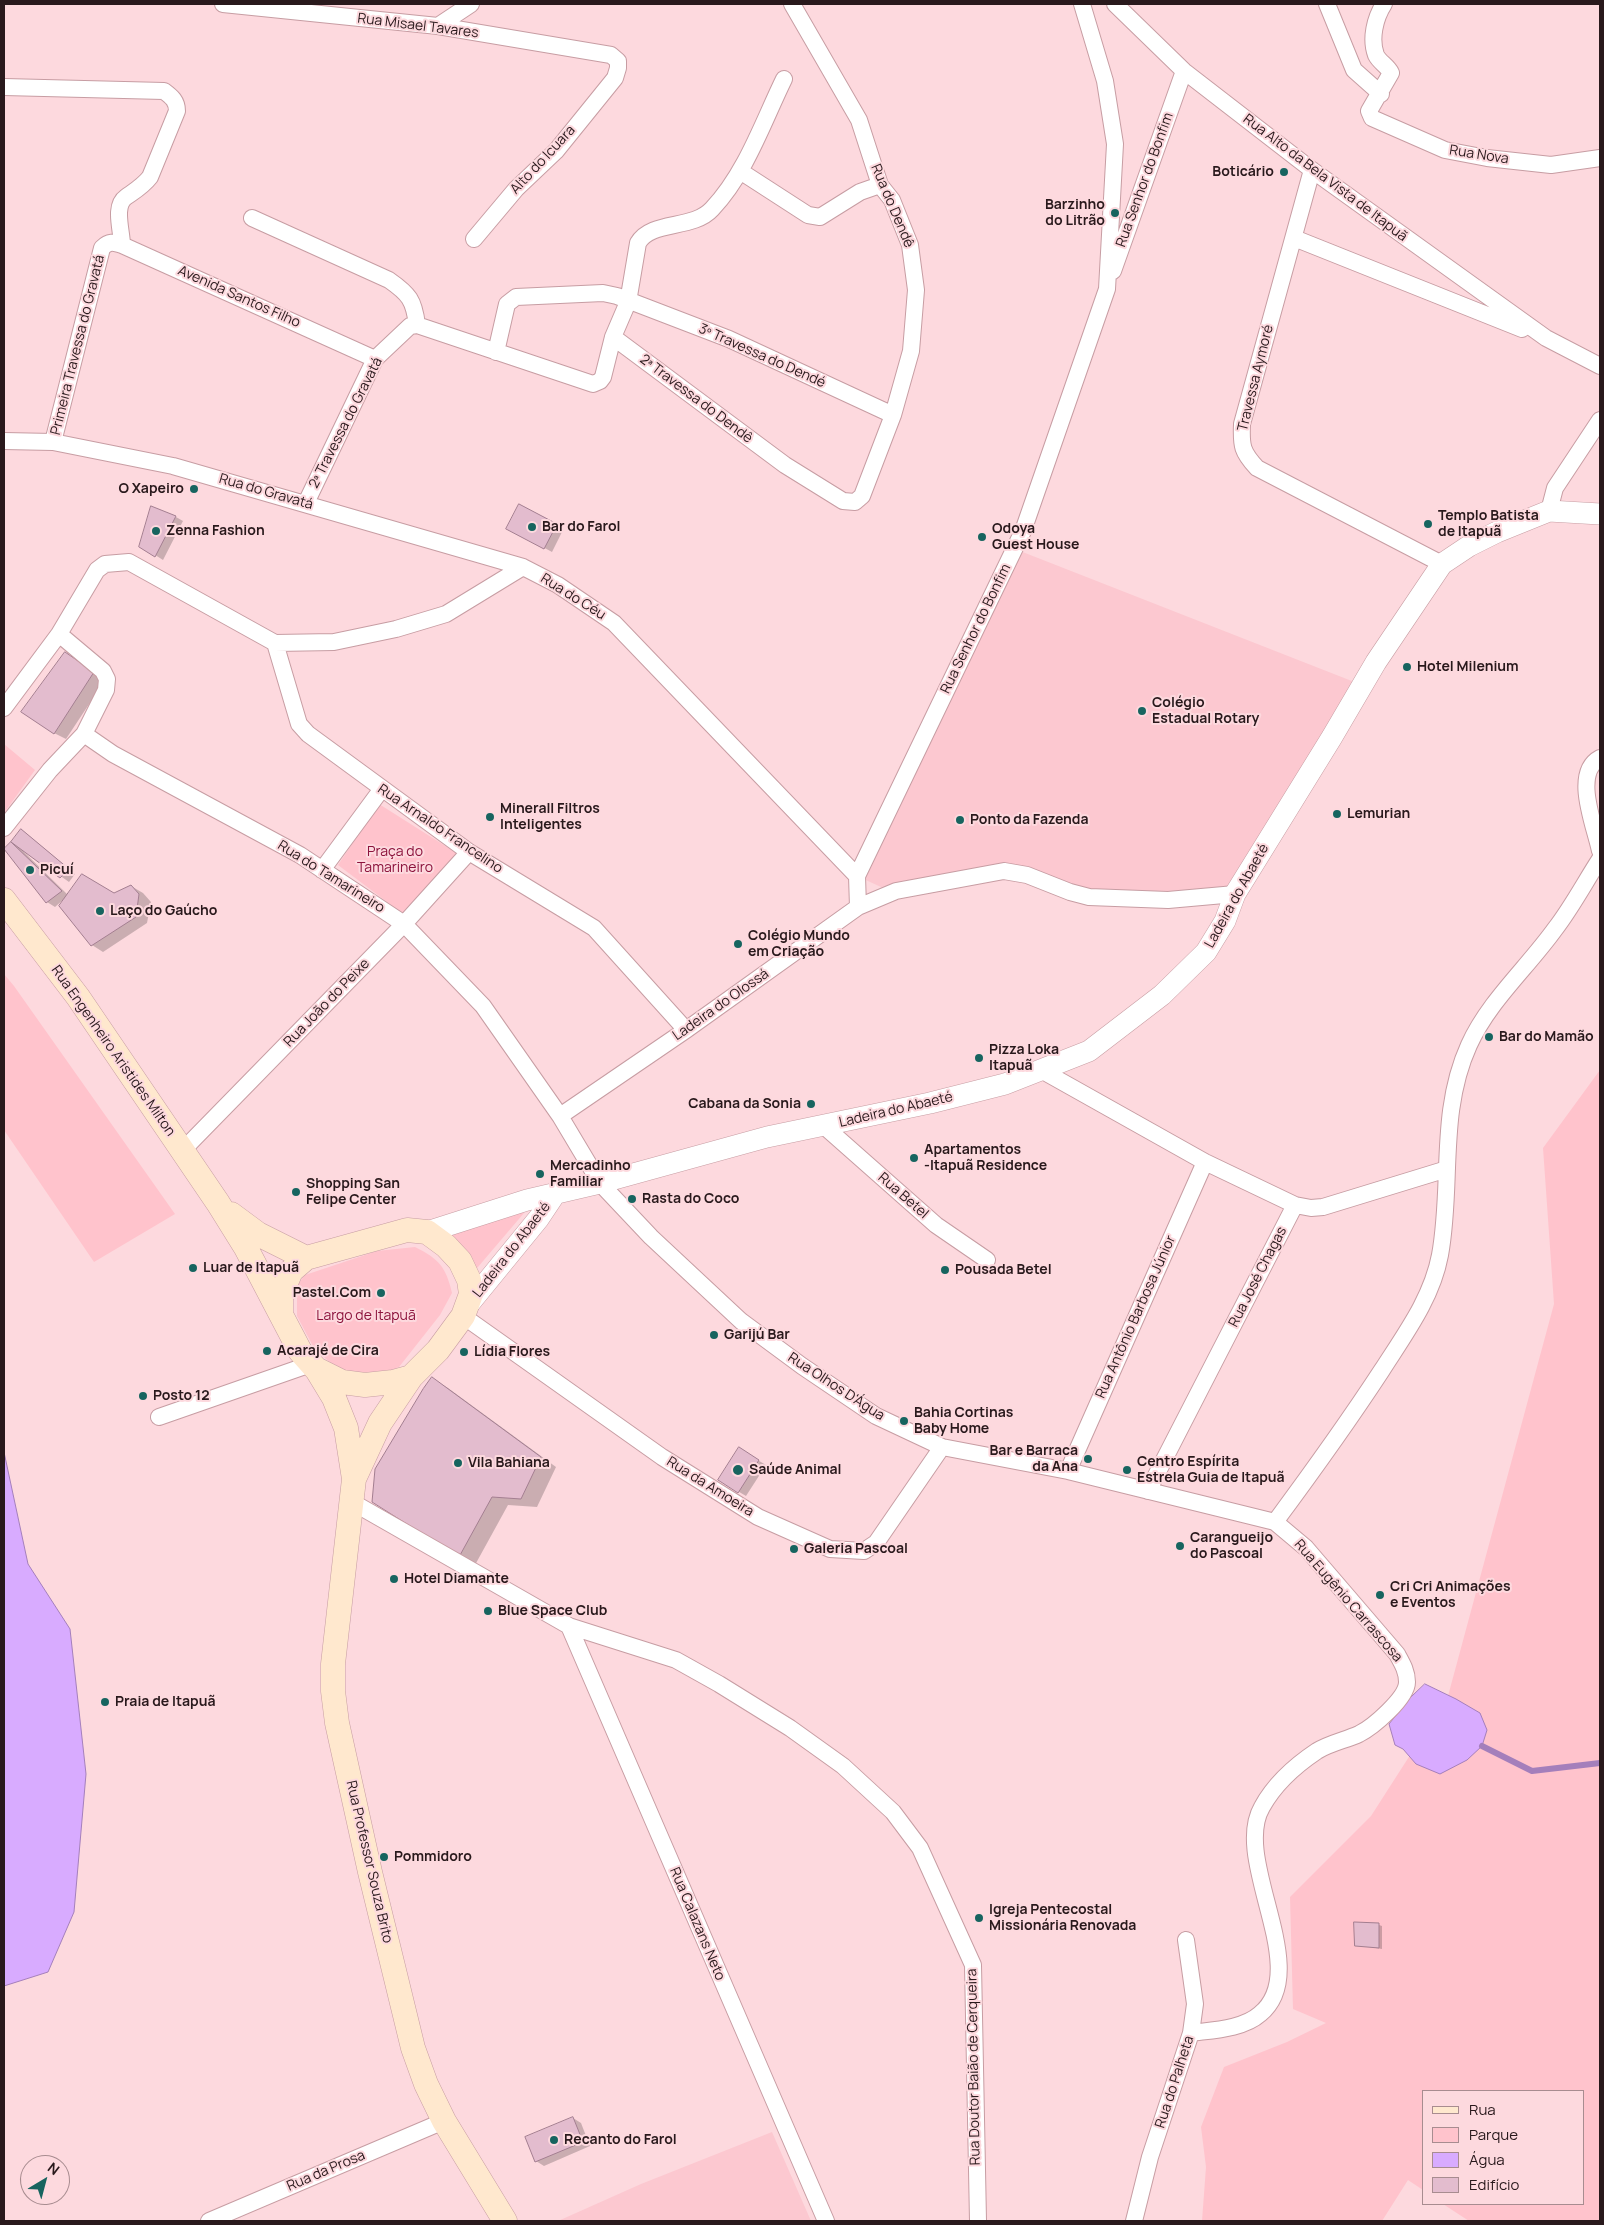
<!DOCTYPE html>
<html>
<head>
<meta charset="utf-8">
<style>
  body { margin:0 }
  #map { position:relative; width:1604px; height:2225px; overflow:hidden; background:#fdd9de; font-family:Manrope,sans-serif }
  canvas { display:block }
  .frame { position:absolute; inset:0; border:5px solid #29191c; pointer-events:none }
  .legend { position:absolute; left:1422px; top:2090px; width:162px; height:115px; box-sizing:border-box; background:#fdd9de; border:1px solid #a88c90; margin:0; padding:6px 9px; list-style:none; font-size:15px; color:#29191c }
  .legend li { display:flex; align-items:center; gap:10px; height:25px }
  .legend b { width:25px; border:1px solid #a88c90 }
  .north { position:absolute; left:20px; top:2155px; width:50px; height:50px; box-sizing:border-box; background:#fdd9de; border:1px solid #a88c90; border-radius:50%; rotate:37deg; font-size:14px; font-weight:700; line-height:20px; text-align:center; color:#29191c }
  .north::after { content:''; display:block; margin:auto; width:18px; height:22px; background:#17645f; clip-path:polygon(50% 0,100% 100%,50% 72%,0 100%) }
</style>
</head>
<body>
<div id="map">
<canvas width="1604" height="2225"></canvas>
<div class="frame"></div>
<ul class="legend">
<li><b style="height:6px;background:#ffe8ce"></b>Rua</li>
<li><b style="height:14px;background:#ffc3cc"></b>Parque</li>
<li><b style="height:14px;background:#d8abff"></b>Água</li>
<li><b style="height:14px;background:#e3bcce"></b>Edifício</li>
</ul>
<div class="north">N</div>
</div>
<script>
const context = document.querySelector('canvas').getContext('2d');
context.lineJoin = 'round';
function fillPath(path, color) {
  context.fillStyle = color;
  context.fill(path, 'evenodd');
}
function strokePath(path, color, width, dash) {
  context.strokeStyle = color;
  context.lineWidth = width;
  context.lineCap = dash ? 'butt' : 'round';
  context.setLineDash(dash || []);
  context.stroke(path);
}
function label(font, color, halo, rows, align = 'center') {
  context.font = font + ' Manrope,sans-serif';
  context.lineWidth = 4;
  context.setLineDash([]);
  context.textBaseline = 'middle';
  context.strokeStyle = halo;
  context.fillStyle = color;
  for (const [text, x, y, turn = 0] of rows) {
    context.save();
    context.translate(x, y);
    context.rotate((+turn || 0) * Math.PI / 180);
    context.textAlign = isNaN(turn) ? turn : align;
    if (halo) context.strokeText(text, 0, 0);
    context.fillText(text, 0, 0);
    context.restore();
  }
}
fillPath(new Path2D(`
  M1015,549L1362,685L1235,894L1108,899L1014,873L881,887L857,876Z
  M772,2132L811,2221H558L641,2184Z`), '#fcc8d0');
fillPath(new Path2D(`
  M4,744L35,770L4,813Z
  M379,804L458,854L403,914L338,865Z
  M4,974L14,986L175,1214L94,1262L4,1130Z
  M1600,1070V2221H1469L1443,2204H1583V2091H1423V2190L1408,2180L1382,2221H1202L1206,2167L1201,2127L1224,2067L1287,2042L1326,2023L1293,2009L1290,1897L1371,1816L1448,1696L1554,1304L1543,1148Z
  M522,1208L524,1213L472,1274L444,1232Z
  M415,1247C439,1259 446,1267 452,1293L440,1315L399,1367L371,1379L342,1372L315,1350L297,1316V1285L305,1275L377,1251Z`), '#ffc3cc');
const water = new Path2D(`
  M4,1452L28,1564L70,1629L86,1774L74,1912L48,1972L4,1986Z
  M1425,1684L1456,1699L1480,1713L1487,1730L1482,1746L1467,1760L1440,1774L1416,1764L1403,1749L1395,1745L1389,1724L1409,1699Z`);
fillPath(water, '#d8abff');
strokePath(water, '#a47fbb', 1);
fillPath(new Path2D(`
  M520,506L563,530L552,552L508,528Z
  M176,517L183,521L163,560L141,546Z
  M66,654L105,680L66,739L54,733Z
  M22,830L75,874L69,882L25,851L24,852L68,895L114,894L131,886L143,893L151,902L147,923L103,952L92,945L64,899L55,907L47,902L5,849Z
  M433,1379L448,1388L556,1467L537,1507L508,1505L475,1565L460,1556Z
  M739,1449L766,1465L746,1496L719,1480Z
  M1379,1925L1382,1926V1949L1356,1945Z
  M573,2118L581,2123L590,2146L544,2166L536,2161Z`), '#0003');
strokePath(new Path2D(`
  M1482,1746L1532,1771L1600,1763`), '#a47fbb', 6);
const building = new Path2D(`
  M519,504L557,524L544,549L506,529Z
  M151,506L176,516L155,557L139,547Z
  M65,652L94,672L54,734L21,712Z
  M21,829L69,869L60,878L11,842Z
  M11,842L62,891L46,903L4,849Z
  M82,874L114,893L131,885L139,894L136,917L91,946L59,906Z
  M432,1377L541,1457L521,1499L492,1497L459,1557L372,1502L375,1469L423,1389Z
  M739,1447L759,1460L738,1493L718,1480Z
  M1354,1922L1379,1923V1948L1355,1946Z
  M573,2117L583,2142L535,2162L525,2137Z`);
fillPath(building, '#e3bcce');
strokePath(building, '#a37e90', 1);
const minor = new Path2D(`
  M223,4L438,26L611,55L618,61V68L615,78L556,151L516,189L474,239
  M1115,4L1184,71L1312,170L1546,338L1600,366
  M1327,4L1354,70L1381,94
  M1384,4C1375,18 1370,39 1376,55C1379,62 1388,66 1391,73L1369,111L1372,118L1445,150L1487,158L1551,165L1600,158
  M438,26L471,4
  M784,79C763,122 746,173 712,209C693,230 651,220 638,243L628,302L613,337L785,465L843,501L855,502L862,496L893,415L911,351L916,290L910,245L892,200L880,185L859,120L792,4
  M4,87L164,91C172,97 177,101 177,111L150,177C143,186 136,190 126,197C113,206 122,231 122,245
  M1312,170L1242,424C1241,446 1242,452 1257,468L1442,564
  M740,171L808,215L820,217L860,192L880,185
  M252,218L389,280C409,294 414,300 417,325
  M1294,238L1522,329
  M1113,271L1184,71
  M496,352L507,304L516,297L603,293L617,296L729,339L893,415
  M4,441L53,442L173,466L523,567L558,585L614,623L857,876
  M53,442L102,248C109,241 113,242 122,245L375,359
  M306,503L375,359L410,326L417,325L593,384L600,381L603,377L613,337
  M1549,511L1555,488L1600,420
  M275,643L299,724L308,734L469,852L594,928L686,1030
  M4,708L59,634L97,570L105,564L129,562L275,643L334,642L396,629L446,614L523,567
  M84,734L113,754L300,855L404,924L483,1006L560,1116L600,1183L651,1237L741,1321L802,1366L876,1416L942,1447L1068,1471L1275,1522L1306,1548L1397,1654C1402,1663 1407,1671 1407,1682C1407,1698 1373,1727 1359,1734C1346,1740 1330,1743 1317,1751C1296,1765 1274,1785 1262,1807C1231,1860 1314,1970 1260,2014C1243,2029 1213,2030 1191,2033
  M1600,758C1572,773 1595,826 1600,851
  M4,828L50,770L84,734L106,690L107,679L103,671L59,634
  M322,870L381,790
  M858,907L857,876L1023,531L1107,289L1115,144L1105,81L1082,4
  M1041,1070L1205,1162L1295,1205L1311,1208L1323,1207L1447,1169
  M560,1116L686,1030L858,907L896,891L1004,871L1027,875L1070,892L1089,897L1168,900L1235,894
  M824,1126L936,1225L987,1260
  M182,1151L404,924L469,852
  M463,1316L662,1457L758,1517L830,1549L864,1551L876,1543L942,1447
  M159,1417L311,1364
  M1068,1471L1205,1162
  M1148,1491L1295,1205
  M352,1502L569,1626L676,1660L719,1684L790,1728L843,1766L893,1812L920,1848L973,1965L978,2221
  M1275,1522C1312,1472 1348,1422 1382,1370C1405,1334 1432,1298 1440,1255C1453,1185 1438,1113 1469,1045C1489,1001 1527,968 1555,929C1572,907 1585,882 1600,859
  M569,1626L826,2221
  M209,2221L444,2121
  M1134,2221L1150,2157L1191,2033L1195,2004L1186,1940`);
const tertiary = new Path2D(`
  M427,1232L527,1200L600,1183L767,1137L930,1103L1005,1084L1089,1051L1162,995L1206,952L1225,921L1235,894L1332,737L1376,662L1442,564L1469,546L1497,532L1549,511L1600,514
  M468,1305L539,1218L555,1194`);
const secondary = new Path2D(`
  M4,900L78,997L218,1203L246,1248L300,1351L316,1369L342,1382L365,1385L393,1382L411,1377L438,1350L463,1316L471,1294L469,1280L460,1261L446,1246L427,1232L407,1230L306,1258L291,1271L285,1285L281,1298V1313
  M231,1214L258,1234L306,1258
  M317,1370L334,1398L346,1428L354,1479L333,1664V1691L337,1723L370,1872L413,2048L426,2084L444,2121L505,2221
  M354,1479L380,1423L411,1377`);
strokePath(minor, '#c79da3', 18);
strokePath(tertiary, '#c79da3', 22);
strokePath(secondary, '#c79da3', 25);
strokePath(minor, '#fff', 16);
strokePath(tertiary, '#fff', 21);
strokePath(secondary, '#ffe8ce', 24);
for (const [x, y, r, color] of [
  [1284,172,5,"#17645f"],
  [1115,213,5,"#17645f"],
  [194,489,5,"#17645f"],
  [1428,524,5,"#17645f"],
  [532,527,5,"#17645f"],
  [156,531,5,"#17645f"],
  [982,537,5,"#17645f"],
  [1407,667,5,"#17645f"],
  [1142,711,5,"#17645f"],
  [1337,814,5,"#17645f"],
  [490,817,5,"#17645f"],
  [960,820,5,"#17645f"],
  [30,870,5,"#17645f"],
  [100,911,5,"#17645f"],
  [738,944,5,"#17645f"],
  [1489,1037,5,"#17645f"],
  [979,1058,5,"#17645f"],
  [811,1104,5,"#17645f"],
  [914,1158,5,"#17645f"],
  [540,1174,5,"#17645f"],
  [296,1192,5,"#17645f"],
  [632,1199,5,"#17645f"],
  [193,1268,5,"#17645f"],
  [945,1270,5,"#17645f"],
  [381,1293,5,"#17645f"],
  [714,1335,5,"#17645f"],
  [267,1351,5,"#17645f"],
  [464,1352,5,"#17645f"],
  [143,1396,5,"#17645f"],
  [904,1421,5,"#17645f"],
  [1088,1459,5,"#17645f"],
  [458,1463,5,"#17645f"],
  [738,1470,6,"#17645f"],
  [1127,1470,5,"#17645f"],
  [1180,1546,5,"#17645f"],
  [794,1549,5,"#17645f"],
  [394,1579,5,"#17645f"],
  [1380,1595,5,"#17645f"],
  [488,1611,5,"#17645f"],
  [105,1702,5,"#17645f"],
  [384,1857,5,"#17645f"],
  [979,1918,5,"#17645f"],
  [554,2140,5,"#17645f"]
]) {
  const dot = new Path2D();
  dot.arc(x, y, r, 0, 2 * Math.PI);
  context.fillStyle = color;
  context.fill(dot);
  strokePath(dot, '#fdd9de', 2);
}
label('14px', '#29191c', '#fdd9de', [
  ["Rua Misael Tavares",418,26,7],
  ["Rua Nova",1479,155,9],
  ["Alto do Icuara",543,160,-47],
  ["Rua Alto da Bela Vista de Itapuã",1325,178,37],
  ["Rua Senhor do Bonfim",1145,180,-70],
  ["Rua do Dendê",892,206,67],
  ["Avenida Santos Filho",239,297,24],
  ["Primeira Travessa do Gravatá",78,345,-76],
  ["3º Travessa do Dendé",762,356,24],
  ["Travessa Aymoré",1256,378,-76],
  ["2ª Travessa do Dendê",696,399,37],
  ["2ª Travessa do Gravatá",346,423,-63],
  ["Rua do Gravatá",266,492,16],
  ["Rua do Céu",573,597,32],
  ["Rua Senhor do Bonfim",976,629,-64],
  ["Rua Arnaldo Francelino",440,829,34],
  ["Rua do Tamarineiro",331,877,32],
  ["Ladeira do Abaeté",1237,896,-61],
  ["Rua João do Peixe",327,1003,-46],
  ["Ladeira do Olossá",721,1005,-35],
  ["Rua Engenheiro Aristides Milton",113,1051,55],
  ["Ladeira do Abaeté",896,1110,-13],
  ["Rua Betel",903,1196,41],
  ["Ladeira do Abaeté",512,1250,-52],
  ["Rua José Chagas",1258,1277,-63],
  ["Rua Antônio Barbosa Júnior",1136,1317,-66],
  ["Rua Olhos D'Água",836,1387,33],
  ["Rua da Amoeira",710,1487,32],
  ["Rua Eugênio Carrascosa",1348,1601,49],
  ["Rua Professor Souza Brito",369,1862,77],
  ["Rua Calazans Neto",697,1924,67],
  ["Rua Doutor Baião de Cerqueira",974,2067,-91],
  ["Rua do Palheta",1175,2082,-72],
  ["Rua da Prosa",326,2171,-23]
]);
label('bold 14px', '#29191c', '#fdd9de', [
  ["Boticário",1274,172,"right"],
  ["Barzinho",1105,205,"right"],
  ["do Litrão",1105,221,"right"],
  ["O Xapeiro",184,489,"right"],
  ["Templo Batista",1438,516],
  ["de Itapuã",1438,532],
  ["Bar do Farol",542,527],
  ["Odoya",992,529],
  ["Guest House",992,545],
  ["Zenna Fashion",166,531],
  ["Hotel Milenium",1417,667],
  ["Colégio",1152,703],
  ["Estadual Rotary",1152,719],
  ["Minerall Filtros",500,809],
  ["Inteligentes",500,825],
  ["Lemurian",1347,814],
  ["Ponto da Fazenda",970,820],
  ["Picuí",40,870],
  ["Laço do Gaúcho",110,911],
  ["Colégio Mundo",748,936],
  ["em Criação",748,952],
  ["Bar do Mamão",1499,1037],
  ["Pizza Loka",989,1050],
  ["Itapuã",989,1066],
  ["Cabana da Sonia",801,1104,"right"],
  ["Apartamentos",924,1150],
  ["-Itapuã Residence",924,1166],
  ["Mercadinho",550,1166],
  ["Familiar",550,1182],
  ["Shopping San",306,1184],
  ["Felipe Center",306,1200],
  ["Rasta do Coco",642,1199],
  ["Luar de Itapuã",203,1268],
  ["Pousada Betel",955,1270],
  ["Pastel.Com",371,1293,"right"],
  ["Garijú Bar",724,1335],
  ["Acarajé de Cira",277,1351],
  ["Lídia Flores",474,1352],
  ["Posto 12",153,1396],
  ["Bahia Cortinas",914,1413],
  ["Baby Home",914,1429],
  ["Bar e Barraca",1078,1451,"right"],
  ["da Ana",1078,1467,"right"],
  ["Centro Espírita",1137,1462],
  ["Estrela Guia de Itapuã",1137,1478],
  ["Vila Bahiana",468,1463],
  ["Saúde Animal",749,1470],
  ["Carangueijo",1190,1538],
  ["do Pascoal",1190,1554],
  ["Galeria Pascoal",804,1549],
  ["Hotel Diamante",404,1579],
  ["Cri Cri Animações",1390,1587],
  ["e Eventos",1390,1603],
  ["Blue Space Club",498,1611],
  ["Praia de Itapuã",115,1702],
  ["Pommidoro",394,1857],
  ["Igreja Pentecostal",989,1910],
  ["Missionária Renovada",989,1926],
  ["Recanto do Farol",564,2140]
], 'left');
label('14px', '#8c133c', '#fdd9de', [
  ["Praça do",395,852],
  ["Tamarineiro",395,868],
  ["Largo de Itapuã",366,1316]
]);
</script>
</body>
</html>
